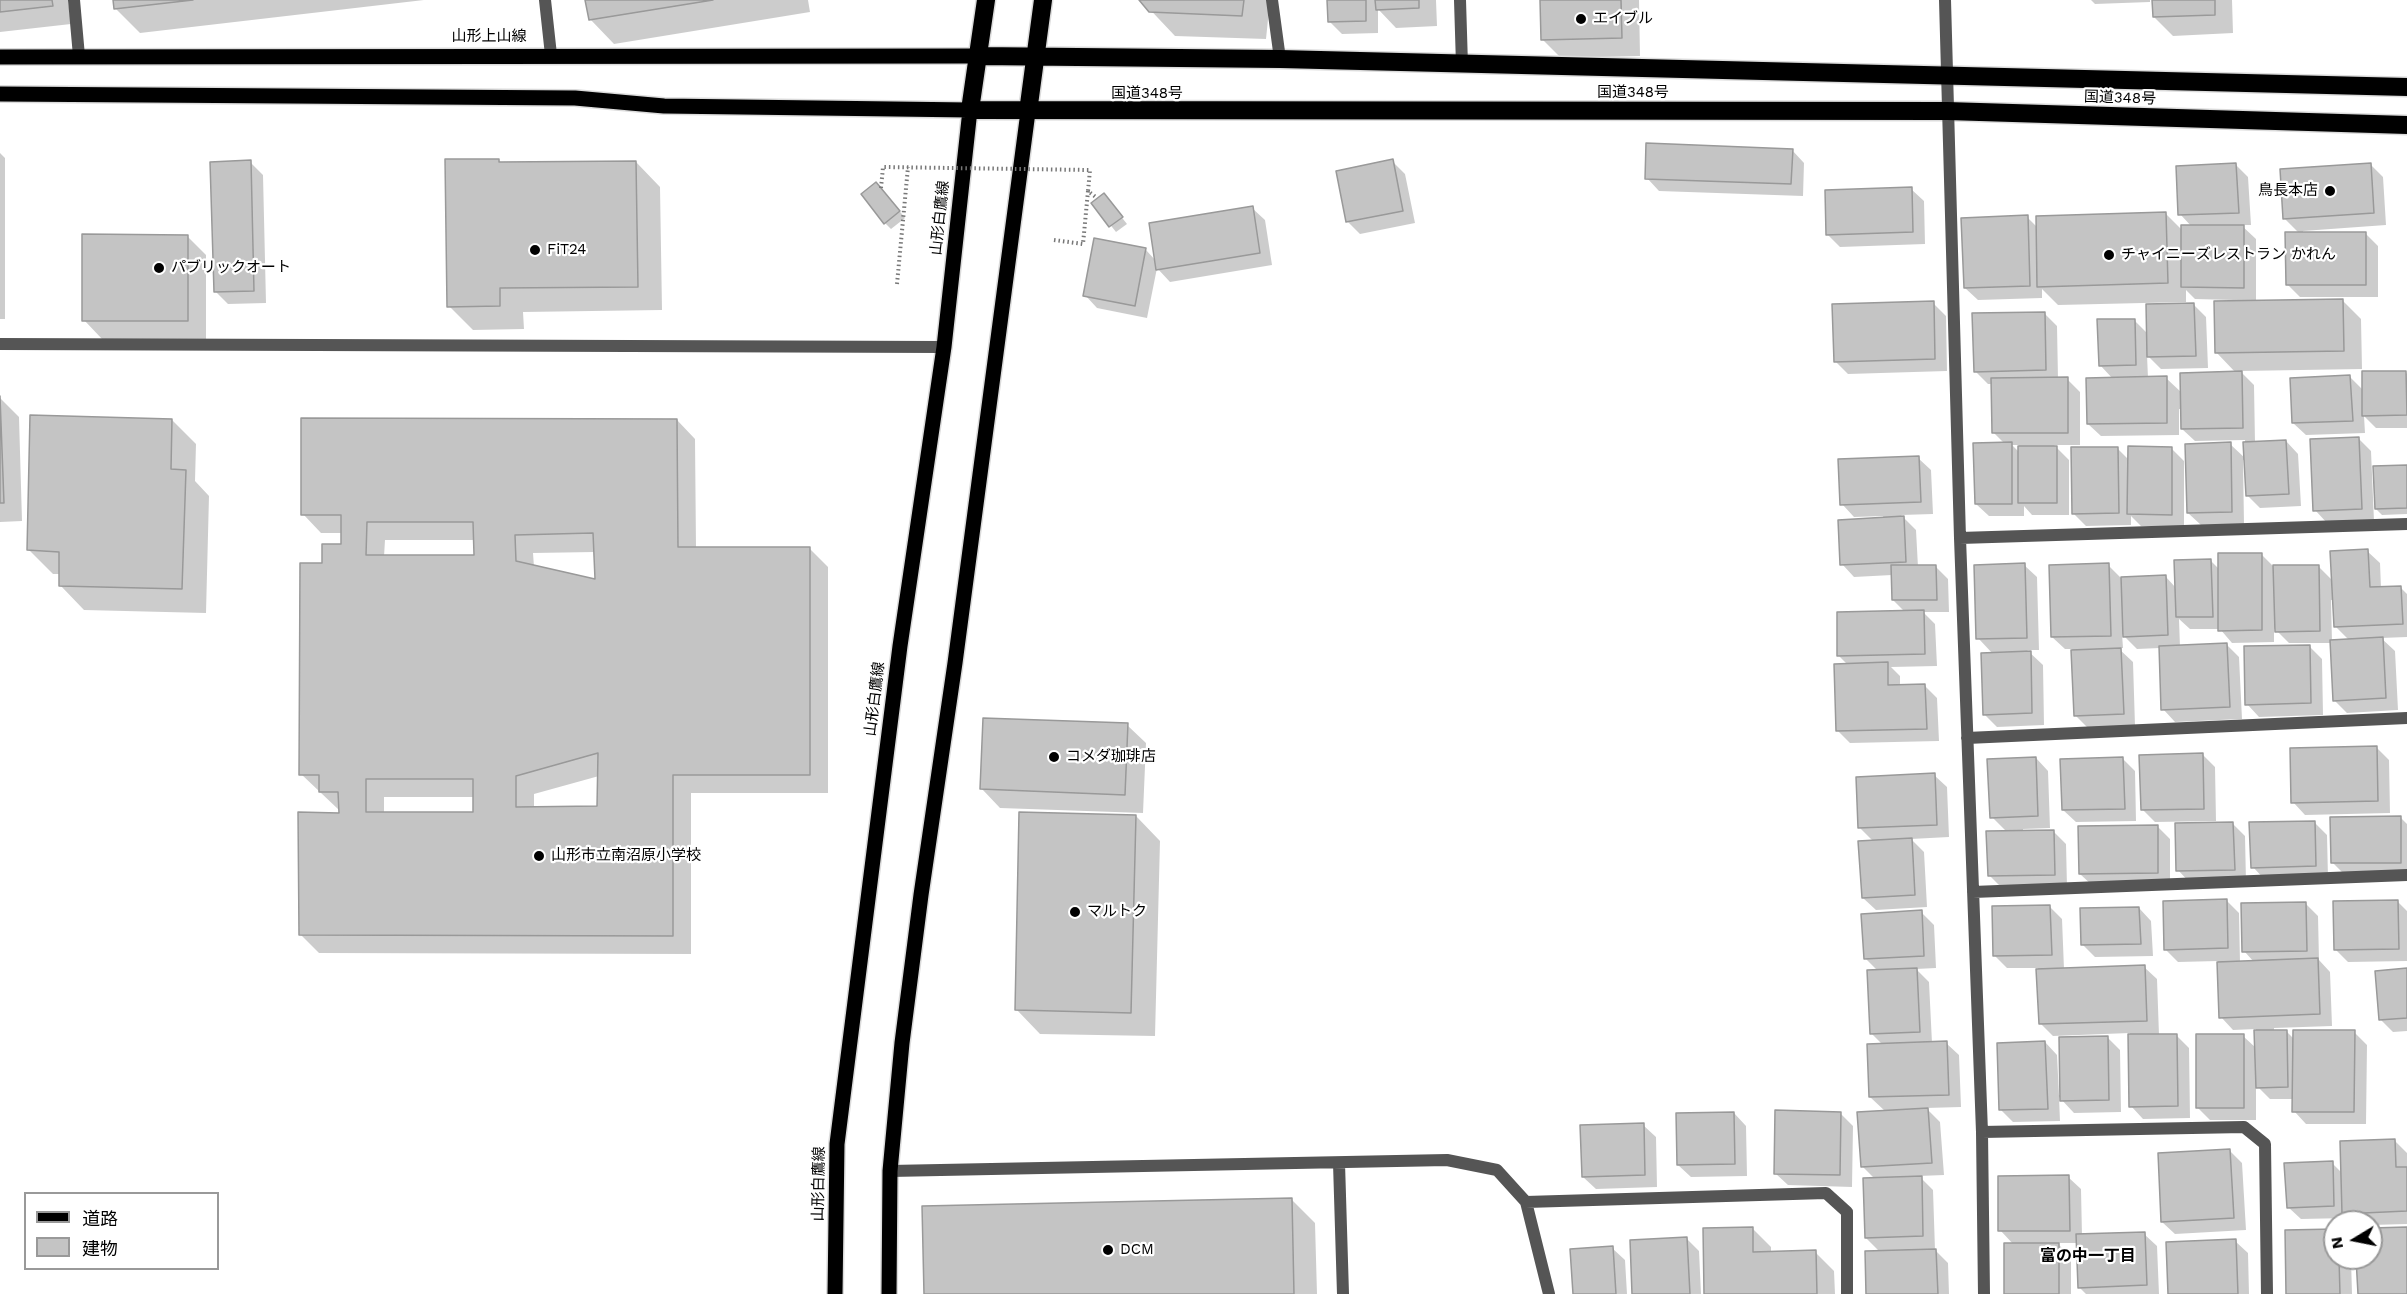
<!DOCTYPE html>
<html>
<head>
<meta charset="utf-8">
<style>
  body { margin:0 }
  #map { position:relative; width:2407px; height:1294px; overflow:hidden; background:#fff; font-family:"Work Sans","Noto Sans JP",sans-serif }
  canvas { display:block }
  .legend { position:absolute; left:24px; top:1192px; width:195px; height:78px; box-sizing:border-box; background:#fff; border:2px solid #999; margin:0; padding:8px 10px; list-style:none; font-size:18px; color:#000 }
  .legend li { display:flex; align-items:center; gap:12px; height:30px }
  .legend b { width:30px; border:2px solid #999 }
  .north { position:absolute; left:2323px; top:1210px; width:60px; height:60px; box-sizing:border-box; background:#fff; border:2px solid #999; border-radius:50%; rotate:260deg; font-size:16px; font-weight:700; line-height:24px; text-align:center; color:#000 }
  .north::after { content:''; display:block; margin:auto; width:21px; height:27px; background:#000; clip-path:polygon(50% 0,100% 100%,50% 72%,0 100%) }
</style>
</head>
<body>
<div id="map">
<canvas width="2407" height="1294"></canvas>
<ul class="legend">
<li><b style="height:8px;background:#000"></b>道路</li>
<li><b style="height:16px;background:#c4c4c4"></b>建物</li>
</ul>
<div class="north">N</div>
</div>
<script>
const context = document.querySelector('canvas').getContext('2d');
context.lineJoin = 'round';
function fillPath(path, color) {
  context.fillStyle = color;
  context.fill(path, 'evenodd');
}
function strokePath(path, color, width, dash) {
  context.strokeStyle = color;
  context.lineWidth = width;
  context.lineCap = dash ? 'butt' : 'round';
  context.setLineDash(dash || []);
  context.stroke(path);
}
function label(font, color, halo, rows, align = 'center') {
  context.font = font + ' "Work Sans","Noto Sans JP",sans-serif';
  context.lineWidth = 4.5;
  context.setLineDash([]);
  context.textBaseline = 'middle';
  context.strokeStyle = halo;
  context.fillStyle = color;
  for (const [text, x, y, turn = 0] of rows) {
    context.save();
    context.translate(x, y);
    context.rotate((+turn || 0) * Math.PI / 180);
    context.textAlign = isNaN(turn) ? turn : align;
    if (halo) context.strokeText(text, 0, 0);
    context.fillText(text, 0, 0);
    context.restore();
  }
}
fillPath(new Path2D(`
  M0,0H68L71,24L0,32Z
  M114,0H424L140,33L115,8Z
  M587,0H808L810,12L614,44L590,19Z
  M1141,0H1270L1266,39L1175,36Z
  M1328,0H1436L1437,26L1396,28L1378,9V33L1342,34L1329,21Z
  M1541,0H1639L1640,56L1561,58L1542,39Z
  M2091,0H2150V2L2095,4Z
  M2154,0H2232L2233,33L2173,36L2154,17Z
  M1792,150L1804,163L1803,196L1659,191L1647,178Z
  M0,153L5,158V319H0Z
  M499,160L502,164L636,162L660,187L662,310L523,312L524,329L473,330L449,306Z
  M1392,161L1405,174L1415,223L1360,234L1347,221Z
  M250,162L263,175L266,303L228,304L215,291Z
  M2370,164L2383,177L2386,225L2303,231V233H2365L2378,246V297H2300L2287,284L2299,233L2284,218Z
  M2236,165L2248,177L2251,225H2241L2256,239V302L2342,300L2361,319L2362,369L2240,371L2254,385L2255,443L2286,441L2298,454L2301,506L2260,508L2247,495L2246,460H2243L2244,524L2201,525L2188,513L2230,444L2246,459L2245,440L2195,441L2182,429V409H2179V435L2101,436L2088,424L2113,379L2100,365L2134,320L2148,334L2194,305L2206,317L2208,368L2161,369L2147,355L2148,378H2166L2182,393L2236,373L2216,352L2233,300L2195,299L2186,290V302L2058,305L2042,289V298L1978,300L1965,288L2027,217L2037,227L2166,214L2183,231L2192,227L2180,214Z
  M882,189L905,218L891,229L885,223Z
  M1911,189L1924,201L1925,244L1840,247L1827,234Z
  M1104,195L1127,224L1116,232L1093,203Z
  M1252,208L1265,220L1272,265L1170,282L1157,268L1147,318L1097,308L1085,295L1146,250L1156,261Z
  M187,236L206,255V339H102L84,320Z
  M1933,303L1946,316L1947,371L1848,374L1835,361Z
  M2044,313L2057,326L2058,379H2067L2080,392V445H2054L2069,460V515H2032L2024,506V516H1989L1976,504L2005,444L1993,432V384H1988L1975,371ZM2012,445H2019V452Z
  M2405,372L2407,374V428H2376L2364,416L2365,433L2306,435L2293,423L2350,377L2363,390Z
  M0,398L19,417L22,521L0,522Z
  M172,420L196,444L195,481L209,496L206,613L84,610L60,585V574H53L29,550Z
  M677,420L695,439L696,548H809L828,567V793H691V954L319,953L300,934L340,814L339,810L301,774L323,564L342,546V533H321L303,514ZM385,540H475V556L384,557ZM595,552L596,581L534,567L533,553ZM599,776V808L534,809V794ZM384,797H475V814H384Z
  M2358,438L2371,451L2374,521L2327,523L2315,510Z
  M2117,448L2129,460L2171,448L2184,461V527L2141,526L2131,516V525L2086,526L2073,513Z
  M1918,458L1931,470L1933,514L1901,515L1916,530L1918,567L1935,566L1948,579L1949,612H1923L1935,624L1937,666L1891,667L1900,676V686H1925L1937,698L1939,741L1850,743L1838,731L1848,665L1839,656L1905,612L1893,600L1892,575L1854,577L1842,564L1884,519L1883,516L1854,517L1842,504Z
  M2407,467V514L2382,515L2374,507Z
  M2367,551L2380,563L2381,588L2400,587L2407,594V637L2381,638L2395,651L2398,710L2347,713L2334,700L2332,643H2289L2274,628V642L2232,643L2220,629H2190L2179,619L2180,647L2227,645L2239,657L2242,719L2175,722L2163,709L2160,648L2137,649L2122,634L2123,648H2118L2133,662L2135,726L2088,728L2075,715L2072,649H2065L2052,637L2108,565L2121,578L2166,577L2176,588L2211,561L2220,570L2261,554L2274,567L2318,566L2333,581ZM2331,600H2334L2335,626L2350,641L2332,642Z
  M2024,565L2037,577L2039,650H2027L2043,665L2044,725L1997,727L1984,714L1993,654L1978,638Z
  M2309,646L2322,659L2323,715L2259,717L2247,704Z
  M1127,725L1146,743L1143,813L1000,808L982,789Z
  M2376,747L2389,760L2390,813L2305,815L2293,802Z
  M2202,754L2215,767L2216,821L2155,822L2143,810Z
  M2036,758L2048,771L2050,828L2023,829V832L2053,831L2066,844L2067,887L2002,888L1990,876L2007,832L1992,817Z
  M2122,758L2135,771L2136,821L2076,822L2063,810Z
  M1934,775L1947,787L1949,837L1911,839L1924,852L1927,907L1876,910L1863,898L1874,842L1860,828Z
  M1136,816L1160,841L1155,1036L1040,1034L1016,1009Z
  M2401,818L2407,824V875H2345L2332,862Z
  M2314,822L2327,835L2328,878L2265,880L2253,867Z
  M2232,823L2245,836L2246,882L2190,883L2178,870Z
  M2157,826L2170,839V885L2093,886L2080,874Z
  M2227,901L2239,913L2240,962H2254L2244,951L2305,903L2318,916L2319,960L2330,972L2332,1026L2274,1028V1031H2286L2294,1039L2354,1032L2367,1045L2366,1124H2306L2294,1111V1099H2270L2256,1085V1120H2210L2197,1107L2243,1036L2256,1048V1029L2233,1030L2221,1017L2218,961L2178,962L2165,949Z
  M2397,901L2407,911V961L2348,962L2336,950Z
  M2050,907L2062,919L2064,969L2144,967L2157,979L2159,1035H2176L2189,1048L2190,1118L2143,1119L2131,1106L2130,1033L2053,1036L2040,1023L2038,968H2007L1995,956Z
  M2139,908L2151,921L2153,956L2095,957L2083,945Z
  M1921,912L1934,925L1936,968L1916,969L1929,982L1932,1043H1946L1959,1055L1961,1107L1926,1108L1940,1122L1944,1175L1919,1176L1933,1190L1935,1250L1948,1263L1949,1294H1868L1880,1252L1866,1238L1875,1179L1862,1166L1886,1112L1870,1097L1883,1045L1871,1033L1878,971L1865,958Z
  M2407,970V1031L2393,1032L2380,1019Z
  M2107,1037L2120,1050L2121,1112L2074,1113L2059,1097L2060,1121L2013,1122L2001,1110L2045,1042L2057,1055L2059,1095H2062Z
  M1734,1113L1746,1126L1747,1176L1691,1177L1678,1165Z
  M1840,1113L1853,1126L1852,1187L1788,1185L1775,1173Z
  M1643,1125L1656,1137L1657,1187L1596,1189L1583,1177Z
  M2394,1140L2407,1153V1224L2371,1225V1222H2353L2348,1218L2301,1219L2288,1207L2332,1163L2342,1173Z
  M2230,1151L2242,1163L2246,1230L2175,1234L2162,1222Z
  M2068,1177L2081,1189L2082,1236L2144,1234L2157,1246L2159,1294H2086L2079,1287L2078,1243H2057L2071,1257V1294H2005L2014,1245L2000,1230Z
  M1291,1199L1315,1223L1317,1294H926Z
  M1752,1228L1771,1247V1253L1815,1252L1834,1271L1835,1294H1706Z
  M2335,1231V1258H2351L2352,1294H2288Z
  M1687,1239L1699,1251L1701,1294H1634Z
  M2235,1241L2248,1253L2249,1294H2169Z
  M1612,1248L1625,1260L1627,1294H1574Z`), '#0003');
const building = new Path2D(`
  M0,0H52L53,6L0,12Z
  M113,0H193L114,9Z
  M585,0H713L589,20Z
  M1139,0H1244L1242,16L1149,12Z
  M1327,0H1366V21L1328,22Z
  M1375,0H1419V8L1376,10Z
  M1540,0H1621L1622,38L1541,40Z
  M2152,0H2215V15L2153,17Z
  M1646,143L1793,149L1791,184L1645,179Z
  M445,159H499V162L636,161L638,287L500,288V306L447,307Z
  M1393,159L1403,211L1346,222L1336,171Z
  M251,160L254,291L214,292L210,162Z
  M2236,163L2239,213L2178,215L2176,166Z
  M2371,163L2374,213L2283,219L2280,169Z
  M876,182L900,211L884,224L861,194Z
  M1912,187L1913,232L1826,235L1825,190Z
  M1104,193L1123,217L1109,227L1091,203Z
  M1253,206L1260,253L1156,270L1149,223Z
  M2166,212L2168,283L2037,287L2036,216Z
  M2028,215L2030,286L1964,288L1961,218Z
  M2181,225H2244V288L2181,287Z
  M2285,232H2366V285H2286Z
  M82,234L188,235V321H82Z
  M1094,238L1146,248L1135,306L1083,296Z
  M2343,299L2344,351L2215,353L2214,301Z
  M1934,301L1935,359L1834,362L1832,304Z
  M2194,303L2196,356L2147,357L2146,304Z
  M2045,312L2046,370L1974,372L1972,313Z
  M2097,319H2135L2136,365L2099,366Z
  M2242,371L2243,428L2181,429L2180,373Z
  M2362,371H2406L2407,415L2362,416Z
  M2350,375L2353,421L2292,423L2290,378Z
  M2167,376V423L2087,424L2086,378Z
  M2068,377V433H1992L1991,378Z
  M0,396L4,503H0Z
  M30,415L172,419L171,469L186,470L182,589L59,586V552L27,550Z
  M301,418L677,419L678,547H810V775H673V936L299,935L298,812L339,813L338,792H319V775H299L300,563H322V544H341V515H301ZM367,522H473L474,555H366ZM593,533L595,579L516,561L515,535ZM598,753L597,806L516,807V776ZM366,779H473V812H366Z
  M2359,437L2362,509L2313,511L2310,439Z
  M2286,440L2289,494L2246,496L2243,442Z
  M2012,442V504H1975L1973,443Z
  M2231,442L2232,512L2187,513L2185,444Z
  M2018,446H2057V503H2018Z
  M2128,446L2172,447V515L2127,514Z
  M2071,447H2118L2119,513L2072,514Z
  M1919,456L1921,502L1840,505L1838,459Z
  M2407,465V508L2375,509L2373,466Z
  M1904,516L1906,562L1840,565L1838,520Z
  M2368,549L2370,587L2401,586L2403,624L2334,627L2330,551Z
  M2218,553H2262V630L2218,631Z
  M2211,559L2213,617H2176L2174,560Z
  M2025,563L2027,638L1976,639L1974,565Z
  M2109,563L2111,636L2051,637L2049,565Z
  M1891,565H1936L1937,600H1892Z
  M2273,565H2319L2320,631L2275,632Z
  M2166,575L2168,635L2123,637L2121,577Z
  M1924,610L1925,654L1837,656V612Z
  M2383,637L2386,698L2333,701L2330,640Z
  M2227,643L2230,707L2161,710L2159,646Z
  M2310,645L2311,703L2245,705L2244,646Z
  M2121,648L2124,714L2074,716L2071,650Z
  M2031,651L2032,713L1983,715L1981,653Z
  M1888,662V685L1925,684L1927,729L1836,731L1834,664Z
  M983,718L1128,723L1125,795L980,789Z
  M2377,746L2378,801L2291,803L2290,748Z
  M2203,753L2204,809L2141,810L2139,755Z
  M2036,757L2038,816L1990,818L1987,759Z
  M2123,757L2125,809L2062,810L2060,759Z
  M1935,773L1937,825L1858,828L1856,777Z
  M1019,812L1136,815L1131,1013L1015,1010Z
  M2401,816V863H2331L2330,817Z
  M2315,821L2316,866L2251,868L2249,822Z
  M2233,822L2235,870L2176,871L2175,823Z
  M2158,825V873L2079,874L2078,826Z
  M2054,830L2055,875L1988,876L1986,831Z
  M1912,838L1915,895L1862,898L1858,841Z
  M2227,899L2228,948L2164,950L2163,901Z
  M2398,900L2399,949L2334,950L2333,901Z
  M2306,902L2307,951L2242,952L2241,903Z
  M2050,905L2052,955L1993,956L1992,906Z
  M2139,907L2141,944L2081,945L2080,908Z
  M1922,910L1924,956L1864,959L1861,914Z
  M2318,958L2320,1014L2219,1018L2217,962Z
  M2145,965L2147,1021L2039,1024L2036,969Z
  M1917,968L1920,1032L1870,1034L1867,970Z
  M2407,968V1018L2379,1020L2375,971Z
  M2254,1030H2287L2288,1087L2256,1088Z
  M2293,1030H2355L2354,1112H2292Z
  M2128,1034H2177L2178,1106L2129,1107Z
  M2196,1034H2244V1108H2196Z
  M2108,1036L2109,1100L2060,1101L2059,1037Z
  M1947,1041L1949,1095L1869,1097L1867,1044Z
  M2045,1041L2048,1109L1999,1110L1997,1043Z
  M1928,1108L1932,1163L1861,1167L1857,1112Z
  M1775,1110L1841,1112L1840,1175L1774,1174Z
  M1734,1112L1735,1164L1677,1165L1676,1113Z
  M1644,1123L1645,1175L1582,1177L1580,1125Z
  M2395,1139L2396,1167H2407V1211L2342,1214L2340,1141Z
  M2230,1149L2234,1218L2161,1222L2158,1153Z
  M2333,1161L2334,1206L2287,1208L2284,1163Z
  M2069,1175L2070,1231H1998V1176Z
  M1922,1176L1923,1236L1865,1238L1863,1178Z
  M1292,1198L1294,1294H924L922,1206Z
  M1753,1227V1252L1816,1250L1817,1294H1704L1703,1228Z
  M2407,1227V1294H2358L2356,1258H2371V1228Z
  M2335,1229V1258H2339L2340,1294H2286L2285,1230Z
  M2145,1232L2147,1285L2078,1288L2076,1234Z
  M1687,1237L1690,1294H1632L1630,1240Z
  M2236,1239L2238,1294H2168L2166,1242Z
  M2004,1243H2059V1294H2004Z
  M1613,1246L1616,1294H1573L1570,1249Z
  M1936,1249L1938,1294H1866L1865,1251Z`);
fillPath(building, '#c4c4c4');
strokePath(building, '#999', 1.5);
const primary = new Path2D(`
  M0,57L977,56
  M0,94L575,98L664,106L970,110L944,347L900,646L837,1144L835,1294
  M889,1294L890,1171L902,1043L921,895L955,663L1028,112`);
const highway = new Path2D(`
  M986,0L970,110L1947,111L2407,125
  M977,56L1280,59L2407,87
  M1028,112L1043,0`);
strokePath(primary, '#dbdbdb', 18);
strokePath(highway, '#dbdbdb', 21);
strokePath(new Path2D(`
  M1054,240L1083,244L1088,191
  M897,284L908,167`), '#777', 4, [1.5, 3]);
strokePath(new Path2D(`
  M74,0L79,56
  M545,0L551,55
  M1272,0L1280,59
  M1460,0L1462,65
  M1945,0L1960,538L1982,1132L1984,1294
  M0,344L944,347
  M1960,538L2407,524
  M1967,738L2407,718
  M1973,892L2407,875
  M1982,1132L2244,1127L2265,1144L2267,1294
  M1339,1163L1343,1294
  M890,1171L1447,1160L1497,1170L1526,1202L1549,1294
  M1526,1202L1826,1193L1847,1212V1294`), '#555', 12);
strokePath(primary, '#000', 15);
strokePath(highway, '#000', 18);
strokePath(new Path2D(`
  M881,188L883,167L1090,170L1088,191L1097,198`), '#777', 4, [1.5, 3]);
for (const [x, y, r, color] of [
  [1581,19,6,"#000"],
  [2330,191,6,"#000"],
  [535,250,6,"#000"],
  [2109,255,6,"#000"],
  [159,268,6,"#000"],
  [1054,757,6,"#000"],
  [539,856,6,"#000"],
  [1075,912,6,"#000"],
  [1108,1250,6,"#000"]
]) {
  const dot = new Path2D();
  dot.arc(x, y, r, 0, 2 * Math.PI);
  context.fillStyle = color;
  context.fill(dot);
  strokePath(dot, '#fff', 2);
}
label('15px', '#000', '#fff', [
  ["エイブル",1593,19],
  ["鳥長本店",2318,191,"right"],
  ["FiT24",547,250],
  ["チャイニーズレストラン かれん",2121,255],
  ["パブリックオート",171,268],
  ["コメダ珈琲店",1066,757],
  ["山形市立南沼原小学校",551,856],
  ["マルトク",1087,912],
  ["DCM",1120,1250]
], 'left');
label('15px', '#000', '#fff', [
  ["山形上山線",489,37],
  ["国道348号",1633,93],
  ["国道348号",1147,94],
  ["国道348号",2120,98,2],
  ["山形白鷹線",940,218,-84],
  ["山形白鷹線",875,699,-83],
  ["山形白鷹線",819,1184,-89]
]);
label('bold 16px', '#000', '#fff', [
  ["富の中一丁目",2088,1256]
]);
</script>
</body>
</html>
